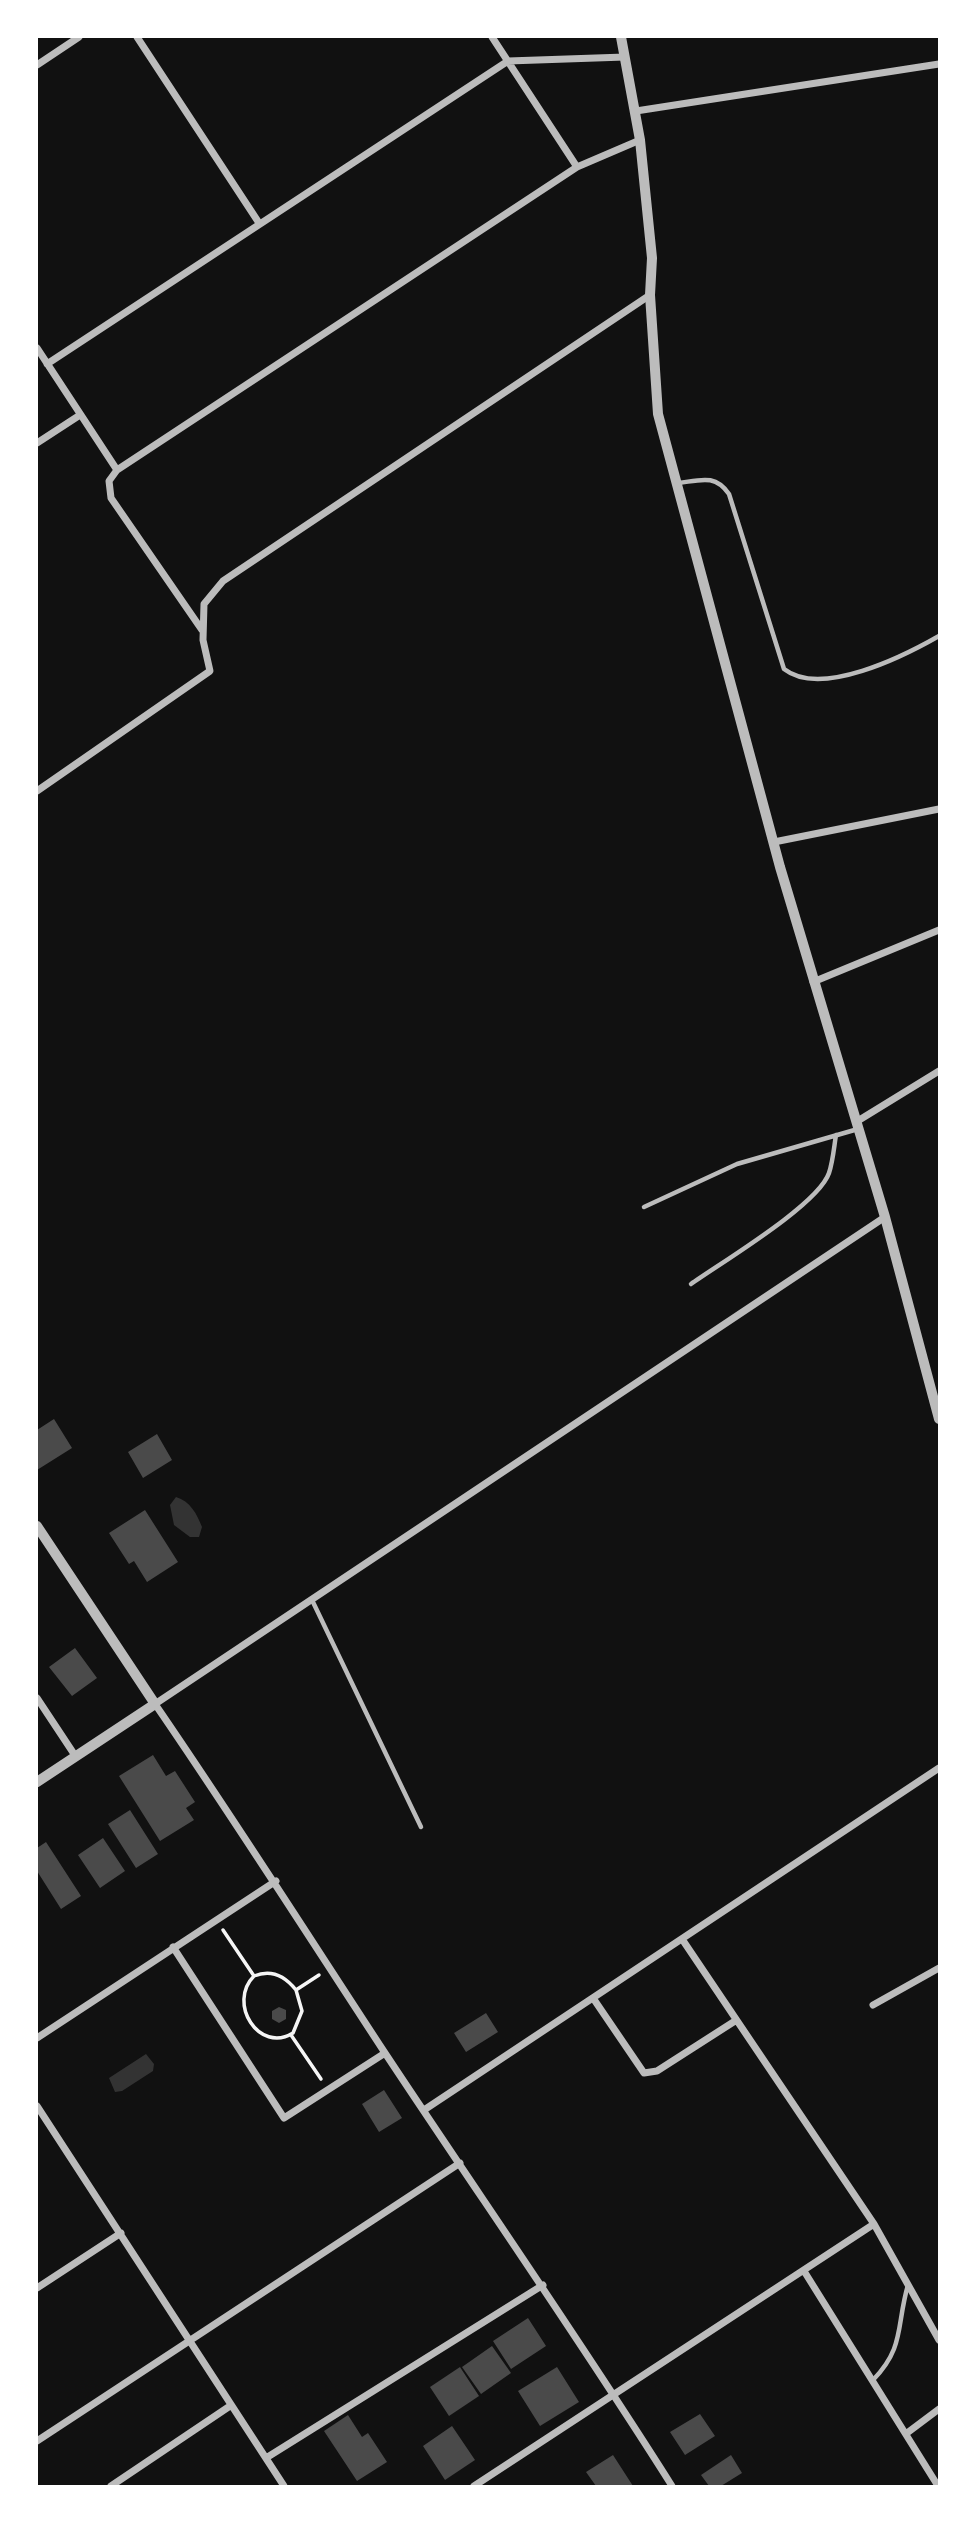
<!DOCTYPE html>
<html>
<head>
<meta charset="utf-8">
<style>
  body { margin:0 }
  #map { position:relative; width:976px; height:2523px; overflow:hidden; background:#111; font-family:Lato,sans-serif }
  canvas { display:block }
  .frame { position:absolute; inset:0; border:38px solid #fff; pointer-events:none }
</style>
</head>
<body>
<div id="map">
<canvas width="976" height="2523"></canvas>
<div class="frame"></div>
</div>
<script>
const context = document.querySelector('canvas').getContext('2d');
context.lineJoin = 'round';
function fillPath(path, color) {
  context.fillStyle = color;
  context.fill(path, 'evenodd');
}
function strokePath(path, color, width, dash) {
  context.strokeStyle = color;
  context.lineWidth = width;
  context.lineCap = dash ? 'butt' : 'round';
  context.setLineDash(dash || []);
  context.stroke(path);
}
fillPath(new Path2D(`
  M176,1497C190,1501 197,1514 202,1527L199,1537H190L174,1525L170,1505Z
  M146,2054L154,2064L153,2071L122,2091L115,2092L109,2078Z`), '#333');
fillPath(new Path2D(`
  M54,1419L72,1448L37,1470V1430Z
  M157,1434L172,1460L143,1478L128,1452Z
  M145,1510L178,1562L147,1582L134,1561L129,1564L109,1533Z
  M75,1648L97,1678L72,1696L49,1667Z
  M153,1755L166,1776L175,1771L195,1802L186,1808L194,1820L160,1841L119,1776Z
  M130,1810L158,1854L136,1868L108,1824Z
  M103,1838L125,1871L100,1888L78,1855Z
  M46,1842L81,1896L61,1909L37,1871V1848Z
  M279,2007L286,2010V2019L279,2023L272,2019V2011Z
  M486,2013L498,2032L466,2052L454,2033Z
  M384,2090L402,2118L379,2132L362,2104Z
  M528,2318L546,2346L511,2369L493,2341Z
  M492,2346L511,2373L481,2394L462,2367Z
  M460,2367L479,2396L449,2416L430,2387Z
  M557,2367L579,2402L540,2426L518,2391Z
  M700,2414L715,2436L685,2455L670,2432Z
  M348,2415L362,2437L368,2433L387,2462L357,2481L324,2431Z
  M452,2426L475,2460L445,2480L423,2446Z
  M613,2455L633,2486H596L586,2472Z
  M731,2455L742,2473L721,2486H709L701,2475Z`), '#4a4a4a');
strokePath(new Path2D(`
  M223,1930L254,1976C227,2003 259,2054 293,2033L302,2011L296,1990L319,1975
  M254,1976C271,1969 285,1976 296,1990
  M291,2035L321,2079`), '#f5f5f5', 3.5);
strokePath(new Path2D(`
  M679,483C701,480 715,474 729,494L784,669C821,698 904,656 939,636
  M644,1207L737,1164L858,1129
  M691,1284C722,1262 818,1205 829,1173C833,1161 834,1147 836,1135
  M312,1600L421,1827
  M873,2380C905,2347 896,2326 908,2285`), '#bcbcbc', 4.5);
strokePath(new Path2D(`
  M137,37L259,223
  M492,37L577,167
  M508,61L625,57
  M37,65L79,37
  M636,111L939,64
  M37,348L117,470
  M47,364L508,61
  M37,443L80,415
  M202,630L111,498L109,481L117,470L577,167L640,140
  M37,791L210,671L203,640L204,604L223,581L650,295
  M774,842L939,809
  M813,982L939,930
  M856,1122L939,1071
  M37,1698L76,1757
  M682,1939L874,2224L939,2340
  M173,1947L284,2118L385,2053
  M593,1998L644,2073L657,2071L735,2021
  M873,2005L939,1968
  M37,2038L276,1881
  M37,2106L284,2486
  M424,2110L939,1768
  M804,2271L938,2486
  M37,2288L121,2233
  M907,2433L939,2409
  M37,2441L460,2163
  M266,2458L543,2285
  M111,2486L230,2406
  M474,2486L874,2224
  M672,2486C580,2340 481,2198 385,2053C309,1937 234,1819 155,1704L885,1217`), '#bcbcbc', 7);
strokePath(new Path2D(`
  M621,37L640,140L652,258L650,295L658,414L780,867L885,1217L939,1419
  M37,1526L155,1704L37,1782`), '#bcbcbc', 10);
</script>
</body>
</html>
